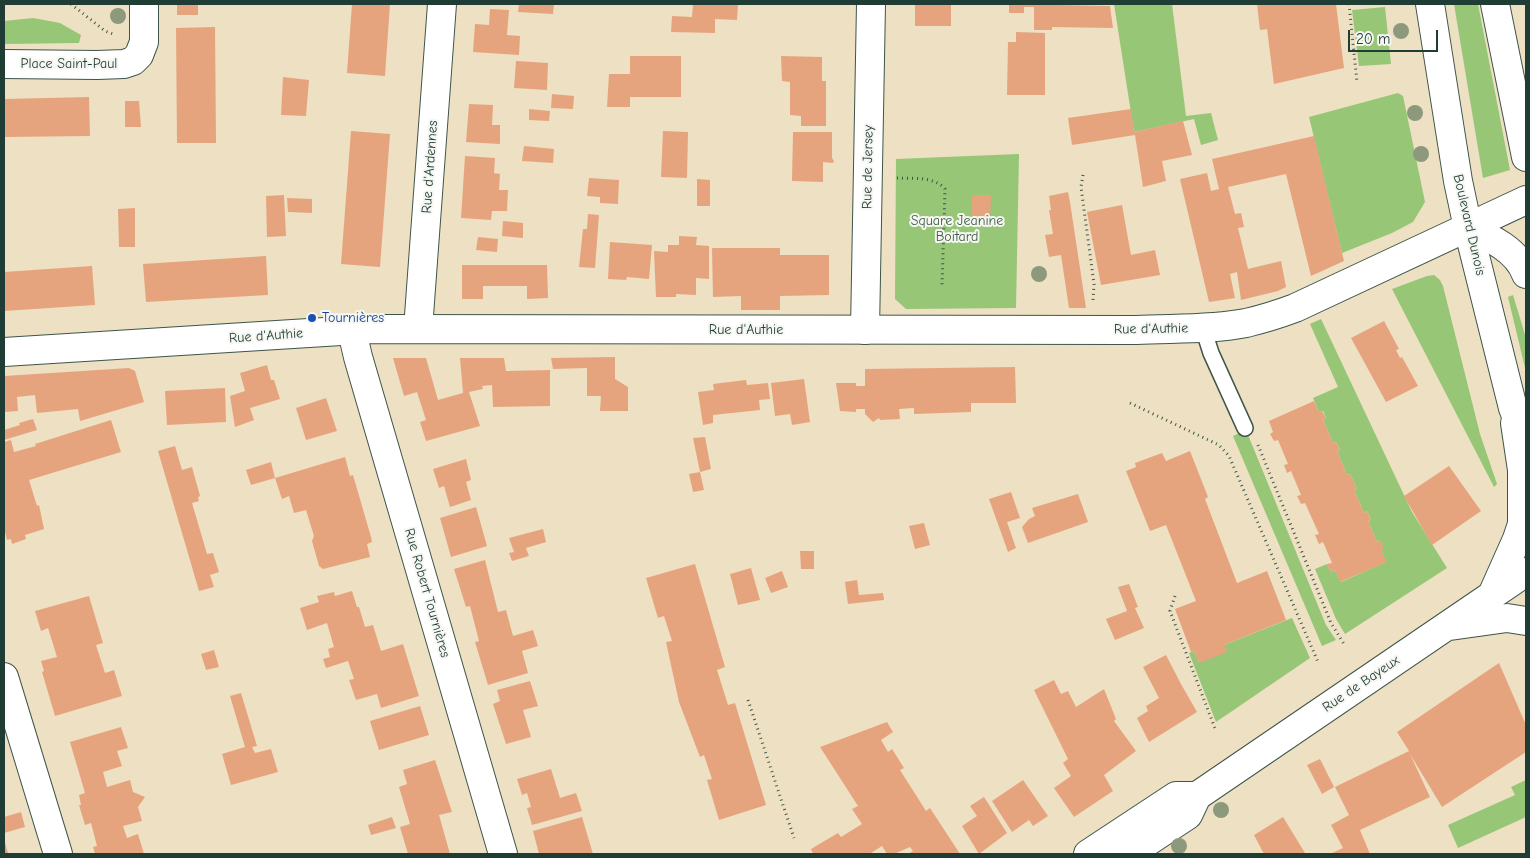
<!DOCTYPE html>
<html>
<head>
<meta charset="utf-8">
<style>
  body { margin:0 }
  #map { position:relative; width:1530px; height:858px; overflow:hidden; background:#eee0c2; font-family:"Comic Neue",sans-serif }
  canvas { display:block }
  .frame { position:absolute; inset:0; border:5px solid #1f3d34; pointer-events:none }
  .scale { position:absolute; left:1348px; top:30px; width:90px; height:22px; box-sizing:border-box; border:2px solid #1f3d34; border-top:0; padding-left:6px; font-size:15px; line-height:18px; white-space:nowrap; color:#1f3d34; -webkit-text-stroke:4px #f6f6f2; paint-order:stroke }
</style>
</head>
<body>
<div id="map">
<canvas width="1530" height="858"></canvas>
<div class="frame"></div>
<div class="scale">20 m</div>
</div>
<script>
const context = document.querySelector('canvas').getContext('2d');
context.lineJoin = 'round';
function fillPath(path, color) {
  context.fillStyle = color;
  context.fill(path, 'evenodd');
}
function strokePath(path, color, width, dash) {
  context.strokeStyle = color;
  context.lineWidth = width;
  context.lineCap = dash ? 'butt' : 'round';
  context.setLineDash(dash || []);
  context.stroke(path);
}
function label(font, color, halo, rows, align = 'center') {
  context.font = font + ' "Comic Neue",sans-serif';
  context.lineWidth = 4;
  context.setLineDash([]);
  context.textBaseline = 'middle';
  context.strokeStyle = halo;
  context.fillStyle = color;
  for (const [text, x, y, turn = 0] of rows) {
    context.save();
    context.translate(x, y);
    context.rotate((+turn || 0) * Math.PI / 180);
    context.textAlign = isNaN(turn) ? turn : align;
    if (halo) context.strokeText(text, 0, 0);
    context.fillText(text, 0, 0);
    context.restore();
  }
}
fillPath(new Path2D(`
  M1114,4H1172L1186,116L1211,113L1218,140L1201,145L1194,119L1134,132Z
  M1454,4H1478L1510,170L1483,178Z
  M1385,7L1391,64L1359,66L1352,10Z
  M33,18L60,23L81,35L79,43L4,44V21Z
  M1398,93L1403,96L1425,202L1413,222L1392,233L1342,253L1309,117Z
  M1019,154L1016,308L906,309L895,299L896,159Z
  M1434,275L1440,280L1443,286L1480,434L1497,484L1494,487L1392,289L1427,276Z
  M1513,295L1526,338V372L1508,297Z
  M1321,319L1412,512L1447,568L1345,634L1336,619L1315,569L1327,564L1331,572L1335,570L1341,582L1386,562L1381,550L1380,540L1377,542L1368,521L1371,520L1367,511L1364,513L1354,490L1357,489L1350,474L1347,475L1337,451L1340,450L1336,442L1333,443L1323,419L1326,418L1323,411L1319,412L1313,398L1338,387L1310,324Z
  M1246,430L1326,625L1336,640L1322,646L1233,436Z
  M1292,618L1310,658L1216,722L1189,653L1194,651L1199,662L1224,645Z
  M1526,780V817L1458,848L1448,825L1515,795L1511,787Z`), '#96c676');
fillPath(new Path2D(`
  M177,4H198V15H177Z
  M352,4H390L385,76L347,73Z
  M519,4H554L553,14L518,12Z
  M693,4H738L737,20L715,19V33L671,32L672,16L692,17Z
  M915,4H951V26H915Z
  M1009,4L1110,6L1113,28L1052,27V30H1034V7H1024V13H1009Z
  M1257,4H1336L1344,68L1274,84L1267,29L1260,30Z
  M490,9L509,10L507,35L520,36L519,55L473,52L475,24L489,25Z
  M215,27L216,143H177L176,28Z
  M1016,32L1045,33V95H1007L1008,42H1016Z
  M630,56H681V97H630V107H607L609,74H630Z
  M781,56L822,57V81H826V126H801V116L790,115V82L782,81Z
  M516,61L548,63L547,90L514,88Z
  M283,77L309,80L306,116L281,115Z
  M552,94L574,96L573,109L551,108Z
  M89,97L90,136L4,137V99Z
  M125,101H139L141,127H125Z
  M469,104L493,105L492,125H500V144L466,142Z
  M529,109L550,111L549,121L529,120Z
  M1131,109L1134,132L1183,121L1192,155L1162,161L1166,181L1143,187L1135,135L1072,145L1068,118Z
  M351,131L390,134L380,267L341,264Z
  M663,131L688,132L687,178L661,177Z
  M793,132H832V158L834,161L833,163L823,162V182L792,181Z
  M1314,136L1344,261L1311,276L1286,174L1228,187L1235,214L1241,213L1244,227L1238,228L1248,269L1281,261L1286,287L1278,291L1241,300L1237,272L1230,274L1235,298L1209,302L1180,179L1207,173L1211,191L1219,189L1212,159Z
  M524,146L554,149L553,163L522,161Z
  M465,156L495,158L494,173L500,174L499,190H508L507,211H492L491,220L461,218Z
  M589,178L619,180L618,204L600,203V197L587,196Z
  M697,179L710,180V206H697Z
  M1068,192L1070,202L1086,308H1069L1061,255L1049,257L1045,235L1053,234L1049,210H1051L1049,196Z
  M284,195L286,236L267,237L266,196Z
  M972,195H991L990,224L972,223Z
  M287,198L312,199V213L288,212Z
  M1122,205L1131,255L1155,250L1160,275L1101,285L1087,212Z
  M135,208V247H119L118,209Z
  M588,214L599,215L595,268L579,267L583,229H587Z
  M503,221L523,223V238L502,236Z
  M679,236L697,237L696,245L709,246V279L696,278V295L676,294V297H656L654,251L668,252V245H679Z
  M478,237L498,239L497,252L476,250Z
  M610,242L652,245L649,279L627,277L626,280L608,279Z
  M712,248H780V255H829V295L780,296V310H741V296L713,297Z
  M266,256L268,295L146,302L143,264Z
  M462,265H547L548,298L527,299V286H483V299H462Z
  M92,266L95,305L4,311V272Z
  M1384,321L1399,349L1396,350L1400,358L1402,357L1418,386L1386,402L1351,338Z
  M615,357V379L628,387V411H600L601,396H587V368L553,369L551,358Z
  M393,358H426L438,400L463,393L460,358H504L506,371L550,370V406L493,407L492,385L482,386L483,389L469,392L480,426L426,441L420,422L426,420L417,392L404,396Z
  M267,365L271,380H274L280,399L250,408L254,420L235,427L230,396L245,391L240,373Z
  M1015,367L1016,403H971V412L914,414V408L899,409L900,419L880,420L879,418L873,422L865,414V409H856V412L840,411L836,383H856V386H865V369Z
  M129,368L135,371L144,402L80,421L78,409L37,413L35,395L17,397L18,411L4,412V376Z
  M804,379L810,422L792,425L790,414L775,416L771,383Z
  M746,380L747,385L768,383L770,399L759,400L760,410L713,415V423L703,425L698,392L714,390L713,384Z
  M225,388L226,422L167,425L165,391Z
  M326,398L337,431L306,440L296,408Z
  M1314,401L1319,412L1322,411L1326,418L1323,419L1333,443L1336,442L1340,450L1337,451L1347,475L1350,474L1357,489L1354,490L1364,513L1367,511L1371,520L1368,521L1377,542L1380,540L1384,549L1381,550L1387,562L1340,582L1335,570L1331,572L1327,564L1332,563L1323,542L1319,544L1315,535L1319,534L1305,503L1301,504L1297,496L1301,495L1291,471L1287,473L1284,465L1288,464L1278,440L1274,441L1270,434L1273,432L1269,421Z
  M33,419L37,430L4,440V430L20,425L19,423Z
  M111,420L121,452L29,480L37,506L39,505L44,529L25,535L26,539L12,544L11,539L7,540L4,528V442L11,440L14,452L36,446L35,444Z
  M705,437L711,469L700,472L704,490L693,492L689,474L700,472L693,438Z
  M175,446L182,470L192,467L200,496L198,497L199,501L192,503L207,554L213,553L219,572L210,575L214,587L199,591L158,451Z
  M1190,451L1208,497L1205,499L1237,583L1267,571L1286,620L1224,645L1227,652L1199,663L1194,651L1191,652L1175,609L1196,601L1166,525L1150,531L1126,471L1136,467L1135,463L1162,453L1166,461Z
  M345,457L350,476L353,475L371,537L372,542L367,544L370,557L323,569L319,566L312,541L314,536L306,510L294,513L289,496L282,499L275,478Z
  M466,459L471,480L466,482L471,500L450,507L444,486L439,488L433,469Z
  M271,462L275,478L251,485L246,470Z
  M1449,466L1481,511L1432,545L1404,496Z
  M1011,492L1020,518L1007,522L1016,548L1008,552L989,499Z
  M1078,494L1088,522L1028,543L1022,527L1029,519L1035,516L1032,508Z
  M476,507L487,546L451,557L440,518Z
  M924,523L930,545L915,549L909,526Z
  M543,529L546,542L526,548L529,556L512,561L509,553L514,552L509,538Z
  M800,551H814V569H801Z
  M485,560L498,612L506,610L513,636L533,630L538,646L522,651L528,673L488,685L475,642L479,641L470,606L466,607L454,569Z
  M695,564L725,667L717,670L728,705L735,703L766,805L719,820L707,780L712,779L704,755L700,757L679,702L666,642L672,641L664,616L658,618L646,578Z
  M751,568L760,600L738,605L730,574Z
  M782,571L788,587L771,593L765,578Z
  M857,580L859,595L883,593L884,600L848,604L845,582Z
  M1129,584L1138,607L1135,608L1144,628L1115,640L1106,619L1127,611L1118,587Z
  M352,591L357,607H359L365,627L373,625L381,651L403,644L419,696L381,708L377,694L356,700L349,680L354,679L348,661L326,668L323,659L330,657L328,649L334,647L327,623L307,630L300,608L319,602L317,596L334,592L335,596Z
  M89,596L103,643L96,645L105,673L114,670L122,696L55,716L42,672L44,671L41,661L57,657L48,628L41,631L35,611Z
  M214,650L219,667L206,670L201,654Z
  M1166,655L1181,684L1197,712L1149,742L1137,718L1148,711L1146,706L1159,698L1143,667Z
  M1499,663L1526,725V752L1442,807L1410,754L1430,797L1360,830L1370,854H1330L1343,848L1331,825L1349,815L1335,787L1409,751L1397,732Z
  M1054,680L1061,694L1068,691L1076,707L1104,689L1116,719L1114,721L1136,751L1104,775L1113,791L1074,817L1054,788L1071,776L1063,763L1068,759L1034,690Z
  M530,681L538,706L523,710L531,737L506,744L493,704L500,701L497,690Z
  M241,693L257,746L252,747L255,753L271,749L278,772L231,785L222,754L245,747L230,696Z
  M420,706L429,735L379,750L370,721Z
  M887,722L893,732L881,740L888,752L892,749L904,768L900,770L926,811L930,808L960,854H908L913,851L910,847L894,854H887L882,846L871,853L872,854H813L811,849L838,833L841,837L862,824L852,809L858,806L820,747Z
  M121,727L128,748L117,751L122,766L103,772L107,787L130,780L133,792L145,797L138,807L142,821L123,826L127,838L138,834L144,854H95L93,847L97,846L91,823L85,825L79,805H81L79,795L85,793L70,742Z
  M1320,759L1334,787L1322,794L1307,765Z
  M435,760L452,812L439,815L450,854H408L400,827L410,824L399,787L407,784L403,770Z
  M551,769L560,798L576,793L582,811L532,825L527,808L531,807L527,793L522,795L517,779Z
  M1023,780L1048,816L1033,826L1029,820L1012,832L992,801Z
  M984,797L1007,833L979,854L962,826L977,816L970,806Z
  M21,812L25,827L4,833V817Z
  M392,817L396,828L371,835L368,825Z
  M582,817L593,854H539L533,831Z
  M1283,817L1305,853L1303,854H1264L1254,835Z
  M4,839L8,853L9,854H4Z`), '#e6a47e');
const service = new Path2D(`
  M1203,328L1211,353L1245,428`);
const minor = new Path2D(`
  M4,64L97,65L124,64L133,61L139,55L144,42V4
  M418,329L442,4
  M865,330L871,4
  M352,331L358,357L503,854
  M4,677L58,854`);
const tertiary = new Path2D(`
  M1468,228C1491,238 1517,250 1526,274
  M4,352L373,329L1136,330C1172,328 1210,330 1246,323C1263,319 1279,314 1295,308L1526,200`);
const secondary = new Path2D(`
  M1430,4L1458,181L1468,228L1513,408L1526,441
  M1495,4L1526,157
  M1492,595L1517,539L1522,524V470L1515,423
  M1450,626L1507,618L1526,621
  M1088,854L1176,796H1197
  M1129,854L1188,815L1197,796L1526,572`);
strokePath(service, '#3e5549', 18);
strokePath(minor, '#3e5549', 30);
strokePath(tertiary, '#3e5549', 30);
strokePath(secondary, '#3e5549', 30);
strokePath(new Path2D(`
  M71,4L105,31L113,34
  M1349,4L1357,82
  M1083,175L1081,187L1094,284L1093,300
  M897,178C914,179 934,176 945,189L942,285
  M1130,403L1219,445L1229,456L1318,662
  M1258,445L1331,623L1344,644
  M1175,596L1170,611L1216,731
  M748,700L794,838`), '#3e5549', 3, [1, 4]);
strokePath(service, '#fff', 15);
strokePath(minor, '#fff', 28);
strokePath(tertiary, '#fff', 28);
strokePath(secondary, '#fff', 28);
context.fillStyle = '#8d997d';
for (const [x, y] of [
  [118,16],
  [1401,31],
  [1415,113],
  [1421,154],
  [1039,274],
  [1221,810],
  [1179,846]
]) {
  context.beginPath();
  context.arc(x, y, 8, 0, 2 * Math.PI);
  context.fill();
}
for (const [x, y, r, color] of [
  [312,318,5,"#1a4fb4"]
]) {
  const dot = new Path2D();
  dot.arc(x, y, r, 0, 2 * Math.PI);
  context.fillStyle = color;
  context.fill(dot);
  strokePath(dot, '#f6f6f2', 2);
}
label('14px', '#1f3d34', '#f6f6f2', [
  ["Place Saint-Paul",69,64],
  ["Rue d'Ardennes",430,167,-86],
  ["Rue de Jersey",868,167,-89],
  ["Boulevard Dunois",1469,225,77],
  ["Rue d'Authie",1151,329,-1],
  ["Rue d'Authie",746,330],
  ["Rue d'Authie",266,336,-4],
  ["Rue Robert Tournières",427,593,74],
  ["Rue de Bayeux",1361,684,-34]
]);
label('14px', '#3d5f44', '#f6f6f2', [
  ["Square Jeanine",957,221],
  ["Boitard",957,237]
]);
label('14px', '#164399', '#f6f6f2', [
  ["Tournières",322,318]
], 'left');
</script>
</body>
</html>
